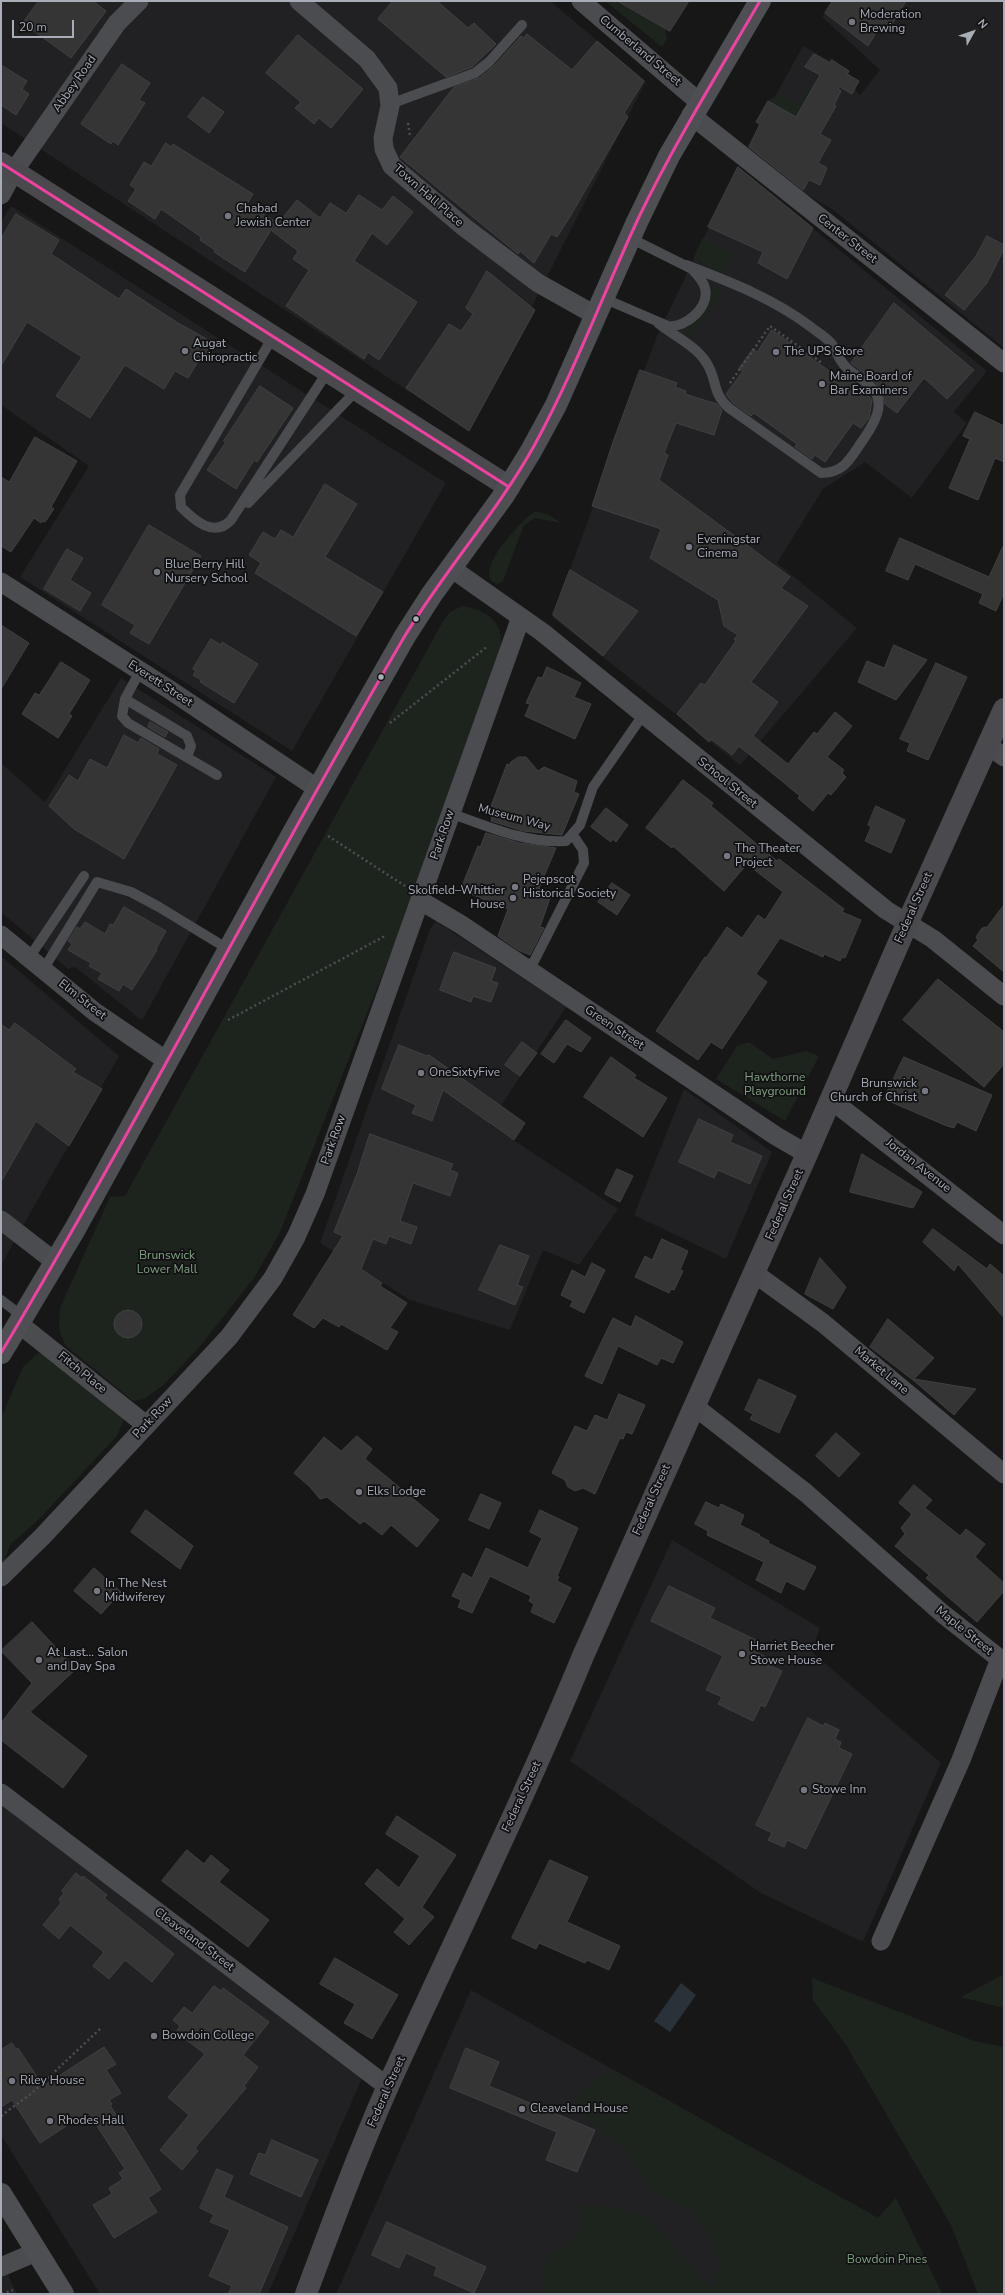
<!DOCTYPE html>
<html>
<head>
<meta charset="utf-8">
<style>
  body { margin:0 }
  #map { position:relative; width:1005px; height:2295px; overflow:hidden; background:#171717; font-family:"Nunito Sans",sans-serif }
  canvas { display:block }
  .frame { position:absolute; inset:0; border:2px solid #a8adb8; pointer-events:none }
  .north { position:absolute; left:953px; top:12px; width:40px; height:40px; -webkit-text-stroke:3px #111113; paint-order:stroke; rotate:50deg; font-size:11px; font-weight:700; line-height:16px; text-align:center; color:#a8adb8 }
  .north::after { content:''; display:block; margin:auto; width:14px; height:18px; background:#a8adb8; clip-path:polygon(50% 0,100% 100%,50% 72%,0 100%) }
  .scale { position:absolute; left:12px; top:20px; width:62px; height:18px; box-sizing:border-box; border:2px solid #a8adb8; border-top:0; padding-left:5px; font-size:12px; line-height:14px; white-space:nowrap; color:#a8adb8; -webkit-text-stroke:3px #111113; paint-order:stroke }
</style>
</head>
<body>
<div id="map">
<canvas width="1005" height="2295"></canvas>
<div class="frame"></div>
<div class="north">N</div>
<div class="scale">20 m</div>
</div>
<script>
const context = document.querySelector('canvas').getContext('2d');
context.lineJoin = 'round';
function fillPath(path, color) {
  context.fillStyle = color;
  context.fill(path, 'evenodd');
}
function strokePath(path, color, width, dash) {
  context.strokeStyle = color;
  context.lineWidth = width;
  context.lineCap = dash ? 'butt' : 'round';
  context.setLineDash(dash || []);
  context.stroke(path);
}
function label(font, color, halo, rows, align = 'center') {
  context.font = font + ' "Nunito Sans",sans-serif';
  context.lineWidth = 3.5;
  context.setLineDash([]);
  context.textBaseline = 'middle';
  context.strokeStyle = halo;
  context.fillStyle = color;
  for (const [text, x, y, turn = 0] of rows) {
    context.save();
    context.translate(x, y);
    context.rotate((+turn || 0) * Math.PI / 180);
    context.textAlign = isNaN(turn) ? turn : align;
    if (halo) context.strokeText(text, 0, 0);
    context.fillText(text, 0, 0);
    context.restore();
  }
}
fillPath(new Path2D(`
  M1,1H550L646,81L469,431L1,123Z
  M831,1H1004V348L832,209L804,193L747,147L803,46L829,60L830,58L850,71L845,80L860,95L880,70L822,17Z
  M738,167L987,371L954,412L967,423L912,498L865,462L823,489L777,563L857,628L740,765L552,617L657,336Z
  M11,206L446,483L292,751L20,577L89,466L1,405V222Z
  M121,678L276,777L143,1019H140L75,967L68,969L1,912V763L45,802Z
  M436,921L566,1007L489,1124L618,1209L579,1265L543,1250L510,1330L410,1300L320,1243L430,929Z
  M1,956L119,1056L1,1265Z
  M684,1089L772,1152L726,1259L634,1215Z
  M672,1540L820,1628L812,1652L941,1763L863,1942L761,1893L570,1761Z
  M1,1803L362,2078L268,2294H100L1,2135Z
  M471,1990L878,2218L896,2198L942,2294H336Z
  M1,2256L10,2279L17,2294H1Z`), '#212123');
fillPath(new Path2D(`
  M605,1H618L665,28L667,39L662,47Z
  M810,87L813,88L797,118L768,101L779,94L796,104Z
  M703,237L734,254L722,273L693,259Z
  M711,285L723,292L693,334L690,337H686L682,333L683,330C696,326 708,308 711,295C712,292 711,289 711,285Z
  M536,511L549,515L561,523L535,518L524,525L503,581L498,584C468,577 523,517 536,511Z
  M462,606C484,610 502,619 501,644L410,905L280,1232L254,1278L197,1350L162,1386L144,1399L133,1401L65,1345L59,1329L60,1308L110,1197L125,1196L442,623L450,612Z
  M749,1042L773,1059L806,1051L819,1056L785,1121L716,1079L737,1046Z
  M45,1352L125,1417L117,1436L39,1519L10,1545L1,1571V1418L23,1367L36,1355Z
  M1004,1974V2008L961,1997Z
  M812,1978L974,2041L1004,2047V2294H978L951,2225L846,2045L813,2000Z
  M616,2071L878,2218L896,2198L942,2294H544L541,2290L545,2259L563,2248L579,2232V2206L613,2207L647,2216L711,2288L720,2267L711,2236L692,2213L648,2189L626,2149L601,2129L580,2116L574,2097L591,2083Z`), '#1d241e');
fillPath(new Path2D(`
  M681,1983L696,1995L670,2032L654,2021Z`), '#2a3239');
const building = new Path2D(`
  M39,1H93L106,11L71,58L23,23Z
  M393,1H437L468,28L474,23L496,44L472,67L446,77L378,19Z
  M618,1H689L670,31Z
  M833,1H906L886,34L879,28L868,46L825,13Z
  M527,34L572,70L597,41L644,81L624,113L628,117L571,215L557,237L551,234L534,263L520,251L518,254L400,157L454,87L479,78L494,66L521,36L524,38Z
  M298,35L363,89L331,128L319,118L314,124L295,108L301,102L266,73Z
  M814,54L830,63L832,60L849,71L847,74L859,81L852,94L840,87L838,89L841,91L834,105L836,106L820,134L831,140L818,163L827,168L820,185L809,180L803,190L749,147L760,124L756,122L768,101L796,117L820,75L805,67Z
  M122,64L150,83L139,100L145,103L118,145L113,141L111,144L81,124Z
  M1,65L27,81L22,89L29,94L16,115L1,105Z
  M203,97L224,112L209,133L188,117Z
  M166,143L171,147L173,144L253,194L247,204L276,222L245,272L214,252L215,250L200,240L201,237L161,209L155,219L128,201L136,189L130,185L144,162L151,166Z
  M738,167L813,228L787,279L758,263L763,252L708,227Z
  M359,195L382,210L393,196L413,212L387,245L372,233L354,261L417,302L379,360L368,352L364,359L286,306L309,270L293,259L298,251L272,231L297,200L320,218L330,203L346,213Z
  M16,214L59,240L51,254L119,299L126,289L178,323L214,343L203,361L199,360L188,378L175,371L164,389L125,365L90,418L56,396L82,357L27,322L1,366V239Z
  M987,236L1004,245V249L987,283L964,310L945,295L976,256Z
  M487,271L535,310L469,431L406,388L449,324L461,331L473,314L466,308Z
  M894,303L974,370L947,399L924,378L897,413L885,404L881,390L875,382L851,363Z
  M772,330L839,378L843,373L865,391L872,400L869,418L861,428L853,423L825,462L815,455L812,459L795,447L797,444L754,413L751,416L733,403L726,394L743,371L739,368L753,349L757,352Z
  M640,370L677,383L675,387L686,391L685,394L717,404L722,410L714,435L676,423L664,453L668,455L659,480L790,577L781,588L808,606L751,682L778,702L753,736L788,764L814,732L817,734L835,712L852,726L827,757L844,770L842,773L846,777L831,795L828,793L813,811L798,798L800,796L739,746L732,755L711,739L709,742L677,714L701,683L705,685L736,641L734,639L738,635L724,626L718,600L650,558L661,529L592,506L613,442Z
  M260,386L293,408L257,462L254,460L236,489L207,470L226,442L224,441Z
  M975,412L1004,426V462L995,458L978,500L949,488L970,439L963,436Z
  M35,437L77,461L51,507L54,509L45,522L42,521L41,523L34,518L11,552L1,546V477L9,482Z
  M325,484L357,504L325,557L383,592L356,636L255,573L261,563L249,555L263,532L275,539L281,530L293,537Z
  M149,525L201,556L149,644L130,633L135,625L102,605Z
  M900,538L989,577L1004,544V593L996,611L979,603L983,594L915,564L908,580L886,571Z
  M67,549L83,558L70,580L91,593L80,611L44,589Z
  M570,570L638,611L603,656L553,615Z
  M1,625L29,643L1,689Z
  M211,639L221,645L222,642L258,664L234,703L200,682L201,680L193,675L196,671L193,669Z
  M894,645L927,660L896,700L858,682L867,661L884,668Z
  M61,662L90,680L69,714L72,716L58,738L22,714L35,693L39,695Z
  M936,663L967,677L928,760L907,751L910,743L900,739Z
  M547,667L581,683L574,697L591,704L575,739L525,716L530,704L526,703L538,677L542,678Z
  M150,722L168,732L165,737L148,727Z
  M124,735L138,743L141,738L159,749L157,754L177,765L124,859L74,829L49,806L69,775L78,781L90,759L107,768Z
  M519,757H526L538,771L544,767L577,781L574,792L579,794L562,835L523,831L491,821L494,807L491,806L507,764L510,765L511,762Z
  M683,780L713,803L711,806L777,861L779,859L844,909L842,912L861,920L845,958L842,957L840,961L824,954L823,957L780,938L756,974L767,982L722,1049L711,1042L698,1060L656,1031L705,957L706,958L727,927L742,938L758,915L765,920L783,892L747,864L724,891L673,846L672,848L646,828Z
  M876,806L905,820L891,853L865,841L871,827L868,825Z
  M606,808L628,825L616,842L613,839L611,842L591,827Z
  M486,833L520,843L556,848L539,888L551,895L540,927L544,928L530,955L518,950L498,936L508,909L463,891L465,887L462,886L478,846L480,847Z
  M612,883L630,895L617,915L598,902Z
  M1004,905V972L973,946L978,940L976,937L982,928L987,927Z
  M124,907L166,931L156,949L157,950L132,990L123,984L119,991L98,979L102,973L89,966L91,963L68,950L72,944L68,941L77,927L80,929L85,922L105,934L110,924L113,925Z
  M454,952L496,968L491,981L498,983L491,1002L473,996L471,1002L440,990Z
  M938,979L1004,1032V1064L984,1087L903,1020Z
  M566,1020L591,1038L581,1052L567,1044L554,1063L541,1054Z
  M15,1023L76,1069L73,1072L102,1089L69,1146L36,1121L1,1182V1024L9,1030Z
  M522,1042L537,1053L520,1076L505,1065Z
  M399,1045L427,1056L429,1055L525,1123L514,1140L443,1090L432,1121L412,1113L416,1105L382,1089Z
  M611,1057L636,1075L634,1078L667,1098L643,1137L584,1097Z
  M904,1057L992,1095L976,1131L957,1122L954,1128L947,1126L884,1099Z
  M699,1119L733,1135L730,1142L762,1156L750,1184L718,1170L714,1178L679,1162Z
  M370,1134L453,1164L450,1170L458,1173L450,1196L413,1183L400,1221L417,1227L411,1244L389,1236L386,1244L373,1239L361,1269L382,1283L380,1286L407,1303L390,1328L398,1332L387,1350L341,1324L339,1327L323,1318L314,1328L293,1315L343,1236L334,1232L357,1174Z
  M862,1154L922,1192L913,1208L850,1192Z
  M617,1169L633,1176L620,1202L605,1194Z
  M933,1229L987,1269L990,1264L1004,1276V1318L958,1264L954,1271L923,1242Z
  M662,1239L688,1251L680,1270L683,1271L674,1290L671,1289L669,1293L635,1277L645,1256L652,1260Z
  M500,1245L529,1256L517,1285L523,1287L515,1305L479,1290Z
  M820,1258L846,1287L833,1309L805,1294Z
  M592,1263L605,1270L584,1313L570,1306L573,1301L561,1295L572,1270L585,1277Z
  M114 1324a14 14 0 1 1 28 0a14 14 0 1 1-28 0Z
  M636,1316L683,1342L673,1363L661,1358L657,1365L618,1346L602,1384L585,1376L613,1318L631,1327Z
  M888,1319L934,1358L914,1379L976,1389L954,1415L913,1380L870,1347Z
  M759,1379L796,1396L779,1433L750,1419L753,1414L745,1410Z
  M619,1394L645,1405L632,1434L626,1432L623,1439L620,1438L595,1494L583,1488L575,1491L568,1487L565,1480L552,1473L575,1426L587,1431L595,1415L607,1420Z
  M836,1433L860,1454L839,1477L816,1456Z
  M357,1436L372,1449L365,1459L439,1520L417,1547L391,1525L382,1535L364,1521L360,1524L327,1497L320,1499L309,1486L294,1473L324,1437L341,1451Z
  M914,1485L932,1500L925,1508L960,1536L966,1529L985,1544L975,1557L1004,1583V1591L977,1622L926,1578L929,1575L895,1546L905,1534L901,1528L912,1514L899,1503Z
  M481,1494L501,1503L489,1529L469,1520Z
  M706,1502L719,1508L721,1504L744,1515L740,1525L760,1535L759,1536L769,1541L768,1543L816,1567L804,1590L786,1581L781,1593L756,1580L764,1562L707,1535L708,1531L695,1524Z
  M146,1510L193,1546L180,1569L131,1532Z
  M540,1510L578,1528L557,1576L559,1577L557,1581L571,1588L554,1623L531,1612L534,1604L529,1601L531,1596L490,1576L472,1613L458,1607L461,1600L452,1596L463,1573L472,1578L486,1548L528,1568L542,1538L530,1532Z
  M94,1568L121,1592L101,1614L74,1591Z
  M669,1586L715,1608L710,1618L756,1640L752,1650L768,1658L765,1663L782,1671L765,1707L761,1705L753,1721L718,1704L722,1697L706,1690L723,1656L651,1621Z
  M32,1622L76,1669L30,1712L87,1756L63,1788L1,1740V1723L32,1683L1,1651Z
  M808,1718L823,1726L825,1723L839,1730L835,1739L841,1742L839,1748L852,1754L806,1849L787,1840L784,1847L768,1840L772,1833L756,1825Z
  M397,1816L456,1855L422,1907L434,1917L409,1945L394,1932L405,1919L365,1884L377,1869L399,1888L420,1856L386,1834Z
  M187,1850L204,1864L211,1855L229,1870L219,1882L269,1920L248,1947L162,1881Z
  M550,1860L588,1877L567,1922L620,1946L609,1970L587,1960L585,1963L539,1943L536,1949L512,1938Z
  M76,1873L82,1878L83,1876L107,1895L104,1898L174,1954L152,1982L125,1960L109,1979L93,1966L104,1952L70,1925L59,1939L43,1925L61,1903L59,1899L64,1893L62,1891Z
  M335,1958L398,1995L372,2039L344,2023L355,2004L320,1984Z
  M214,1986L221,1991L223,1988L269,2022L243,2055L258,2067L244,2086L246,2088L195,2148L198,2151L182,2170L160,2150L189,2115L168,2097L205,2054L176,2032L180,2026L173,2020L184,2007L192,2013Z
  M12,2043L16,2049L18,2048L43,2086L104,2047L116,2064L106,2070L121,2093L109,2100L112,2104L110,2105L161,2189L148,2198L157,2212L114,2238L93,2205L112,2194L109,2188L123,2179L119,2173L125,2169L88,2112L40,2143L12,2100L1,2107V2050Z
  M466,2048L499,2062L489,2086L595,2130L577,2172L546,2160L557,2132L450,2088Z
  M272,2140L318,2160L301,2197L250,2174L259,2153L265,2155Z
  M217,2169L233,2176L224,2197L288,2227L259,2294H228L232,2286L209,2276L230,2230L210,2222L214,2215L200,2208Z
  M387,2222L486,2267L474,2293L434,2275L437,2267L406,2253L399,2268L372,2255Z`);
fillPath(building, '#353536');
strokePath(building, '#3f4043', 1);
strokePath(new Path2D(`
  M408,123L410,136
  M730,383L770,326L822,363
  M390,723L488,646
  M328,836L405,886
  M228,1020L385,936
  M1,2116L32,2093L101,2028
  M2,2294L13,2290`), '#4d4e52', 2.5, [2, 3]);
strokePath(new Path2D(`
  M390,104L475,73L489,62L522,25
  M603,298L668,326C686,328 710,307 705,288C703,280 697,275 692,269L630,238
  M658,323C673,335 696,346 706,362C718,380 711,392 729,408L821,473C845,473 850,458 863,440C874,424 888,402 870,386C862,379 853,374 846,367C837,359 836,347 830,342C825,336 817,332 811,327C773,298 730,282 686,265
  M274,335L180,495L181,507C195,521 214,538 231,520L328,371
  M248,503L357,390
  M140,671L125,699L122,716L128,723L217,775
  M125,699L187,736L191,746L187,757
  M450,813C486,826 527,844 566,841L580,825L593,787L643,715
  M29,958L84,876
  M43,970L97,882L131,892L159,907L228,949
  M529,971L584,863L583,850L573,835
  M1,1300L22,1316`), '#4b4c50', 10);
strokePath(new Path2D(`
  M299,1L367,59L388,88L390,106L383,138L384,149L392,166L464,227L538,283L595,315
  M581,1L699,102
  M691,115L1004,363
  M1,195L14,171L117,23L139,1
  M451,568L542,632L886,910L933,939L1004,996
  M1,582L167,688L318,789
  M988,745L1004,757
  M421,901L460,924L776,1136L807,1154
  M1,935L95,1012L167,1061
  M830,1099L1004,1235
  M1,1220L54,1261
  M754,1273L823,1323L1004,1474
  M18,1323L146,1425
  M694,1406L806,1493L943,1614L1000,1659L961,1760L881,1941
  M1,1577L42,1537L229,1337L273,1278L296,1237L315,1194L521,617
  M1,1793L388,2087
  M1,2267L36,2252`), '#4b4c50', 19);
strokePath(new Path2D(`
  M1,163L509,487
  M306,2294C332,2224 358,2154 388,2086C453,1943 523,1802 583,1656L807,1154L907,924L1004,709`), '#4a4a4e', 22);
strokePath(new Path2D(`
  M1,1353L75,1229L294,831L405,636L432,594L504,495L531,451L556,405L637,222L669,156L760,1
  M1,2194L63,2294`), '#4d4f52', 22);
strokePath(new Path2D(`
  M1,163L509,487
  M1,1353C141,1118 265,875 403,639C443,572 496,514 534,446C574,373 603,294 638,219C674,144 718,73 760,1`), '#f240a1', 3);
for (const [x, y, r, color] of [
  [852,22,4,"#757880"],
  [228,216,4,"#757880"],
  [185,351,4,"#757880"],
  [776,352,4,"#757880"],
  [822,384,4,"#757880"],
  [689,547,4,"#757880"],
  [157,572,4,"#757880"],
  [416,619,3.5,"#a8adb8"],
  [381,677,3.5,"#a8adb8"],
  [727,856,4,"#757880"],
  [515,887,4,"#757880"],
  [513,898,4,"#757880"],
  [421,1073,4,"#757880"],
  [925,1091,4,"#757880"],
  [359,1492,4,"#757880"],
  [97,1591,4,"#757880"],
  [742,1654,4,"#757880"],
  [39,1660,4,"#757880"],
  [804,1790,4,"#757880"],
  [154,2036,4,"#757880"],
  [12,2081,4,"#757880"],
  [522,2109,4,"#757880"],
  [50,2121,4,"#757880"]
]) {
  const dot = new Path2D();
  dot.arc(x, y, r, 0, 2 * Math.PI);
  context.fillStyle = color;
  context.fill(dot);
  strokePath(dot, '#111113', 1.5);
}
label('12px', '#a8adb8', '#111113', [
  ["Moderation",860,15],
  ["Brewing",860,29],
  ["Chabad",236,209],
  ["Jewish Center",236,223],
  ["Augat",193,344],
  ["Chiropractic",193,358],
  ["The UPS Store",784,352],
  ["Maine Board of",830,377],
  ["Bar Examiners",830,391],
  ["Eveningstar",697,540],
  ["Cinema",697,554],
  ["Blue Berry Hill",165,565],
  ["Nursery School",165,579],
  ["The Theater",735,849],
  ["Project",735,863],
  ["Pejepscot",523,880],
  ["Historical Society",523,894],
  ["Skolfield–Whittier",505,891,"right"],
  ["House",505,905,"right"],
  ["OneSixtyFive",429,1073],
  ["Brunswick",917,1084,"right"],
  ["Church of Christ",917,1098,"right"],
  ["Elks Lodge",367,1492],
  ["In The Nest",105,1584],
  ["Midwiferey",105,1598],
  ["Harriet Beecher",750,1647],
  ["Stowe House",750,1661],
  ["At Last... Salon",47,1653],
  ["and Day Spa",47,1667],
  ["Stowe Inn",812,1790],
  ["Bowdoin College",162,2036],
  ["Riley House",20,2081],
  ["Cleaveland House",530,2109],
  ["Rhodes Hall",58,2121]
], 'left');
label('12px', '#a8adb8', '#111113', [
  ["Cumberland Street",640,51,40],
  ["Abbey Road",75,84,-55],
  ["Town Hall Place",428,196,41],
  ["Center Street",847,239,38],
  ["Everett Street",160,684,33],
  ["School Street",727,783,39],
  ["Museum Way",514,818,15],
  ["Park Row",443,835,-71],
  ["Federal Street",914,908,-66],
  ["Elm Street",82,1000,38],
  ["Green Street",614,1028,34],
  ["Park Row",334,1140,-70],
  ["Jordan Avenue",918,1166,38],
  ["Federal Street",785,1205,-66],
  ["Market Lane",881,1371,40],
  ["Fitch Place",82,1373,39],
  ["Park Row",153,1418,-47],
  ["Federal Street",652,1500,-66],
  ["Maple Street",964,1631,39],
  ["Federal Street",522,1797,-65],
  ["Cleaveland Street",194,1940,37],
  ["Federal Street",387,2092,-66]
]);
label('12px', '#7fa381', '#111113', [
  ["Hawthorne",775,1078],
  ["Playground",775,1092],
  ["Brunswick",167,1256],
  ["Lower Mall",167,1270],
  ["Bowdoin Pines",887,2260]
]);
</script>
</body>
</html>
